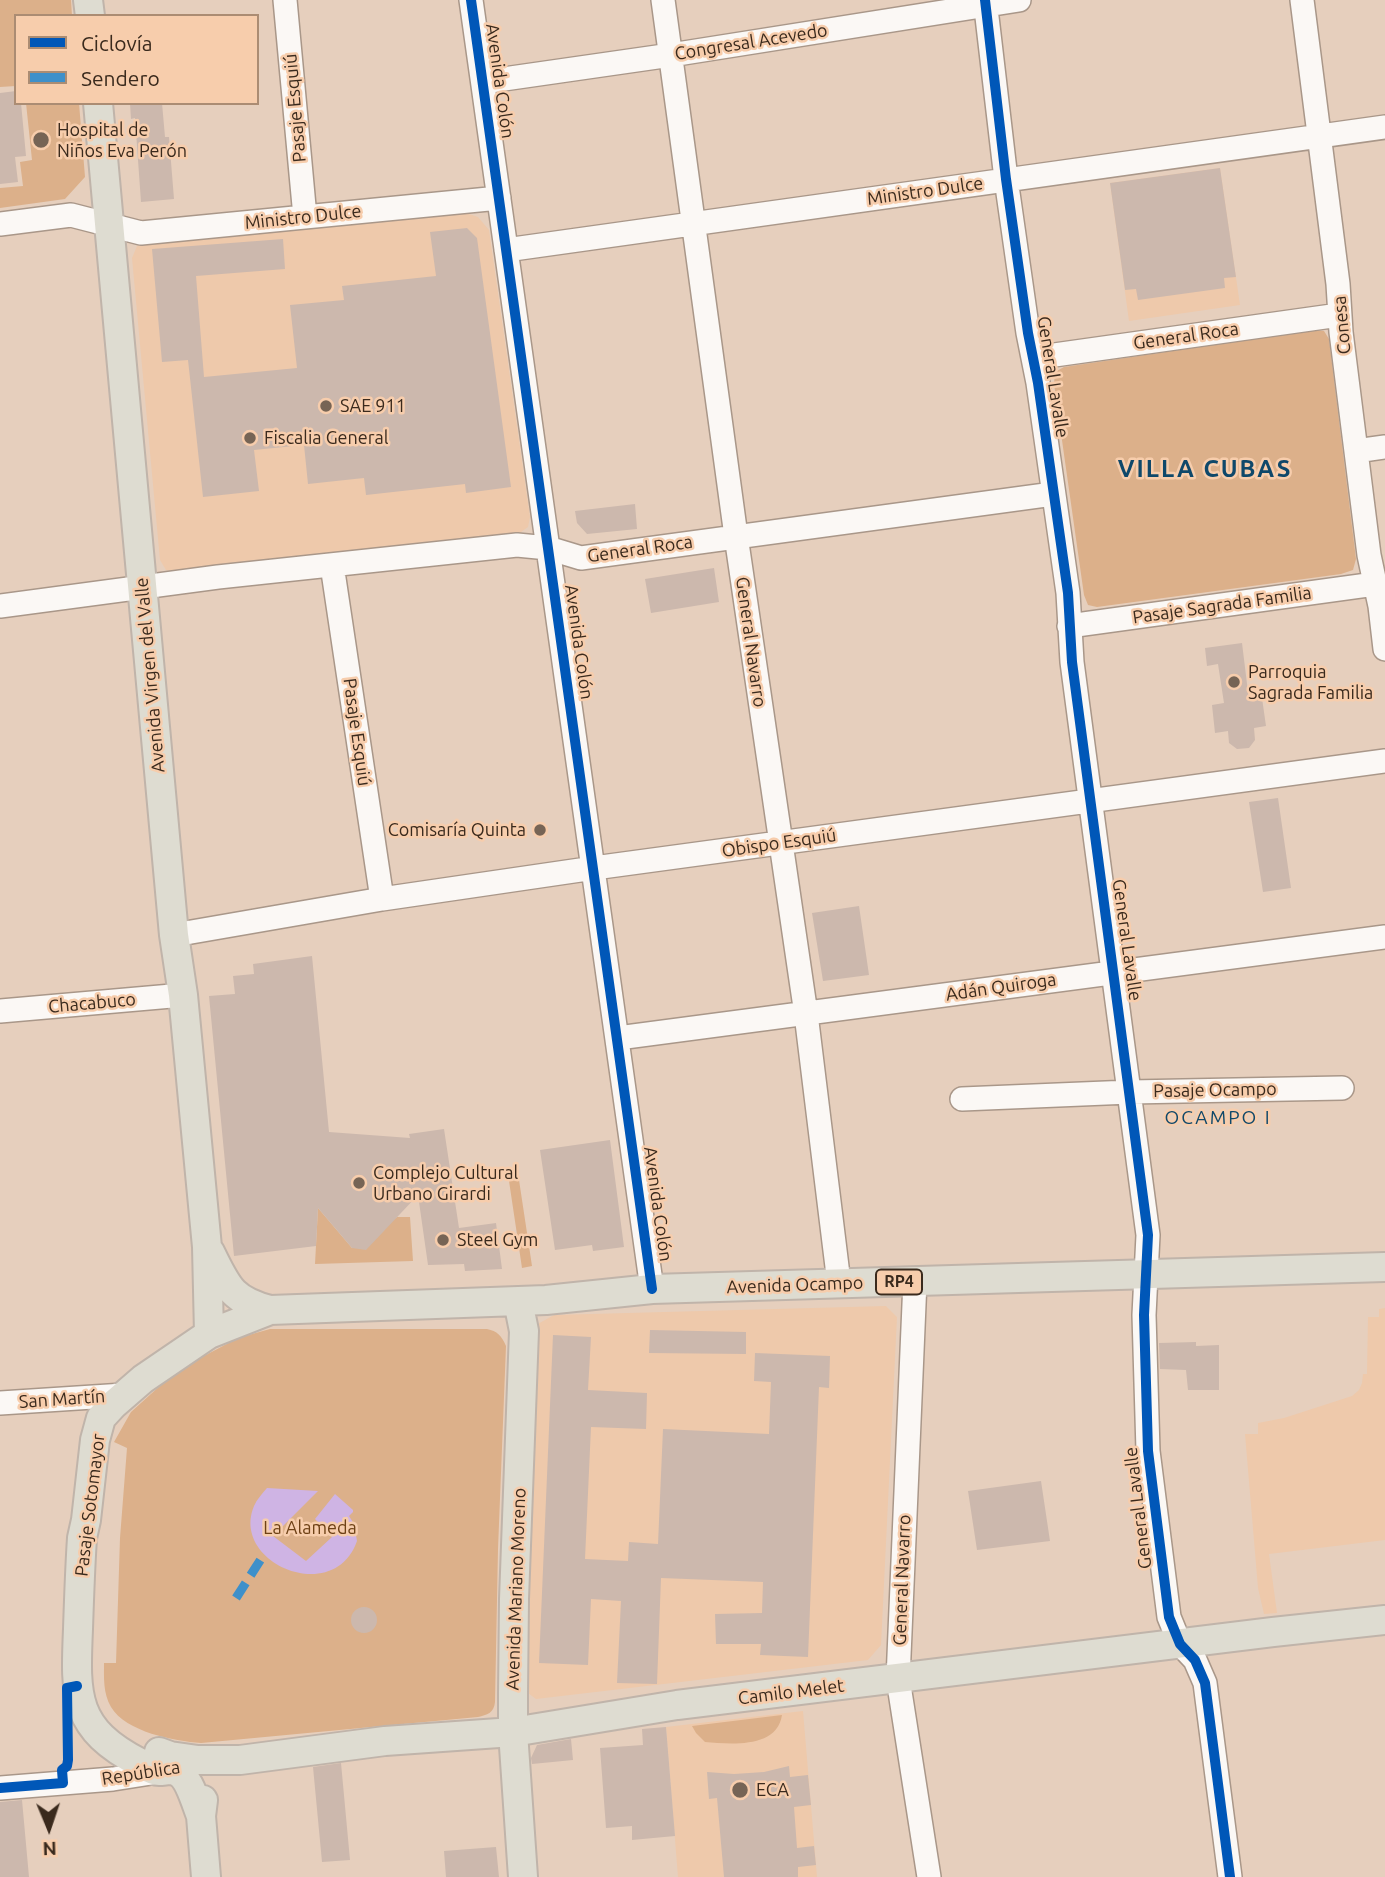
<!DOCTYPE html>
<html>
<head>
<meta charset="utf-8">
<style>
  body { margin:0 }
  #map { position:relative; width:1385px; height:1877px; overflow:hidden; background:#e6cfbd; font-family:Ubuntu,sans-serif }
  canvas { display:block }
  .legend { position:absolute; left:14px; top:14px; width:245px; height:91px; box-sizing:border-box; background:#f7cdac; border:2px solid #ab8c73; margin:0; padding:9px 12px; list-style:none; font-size:21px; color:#3a2a1d }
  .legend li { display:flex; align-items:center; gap:14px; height:35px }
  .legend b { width:35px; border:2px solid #ab8c73 }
  .north { position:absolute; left:14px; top:1793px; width:70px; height:70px; -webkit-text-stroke:5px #f7cdac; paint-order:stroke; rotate:178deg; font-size:19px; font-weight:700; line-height:28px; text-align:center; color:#3a2a1d }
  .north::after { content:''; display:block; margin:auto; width:24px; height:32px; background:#3a2a1d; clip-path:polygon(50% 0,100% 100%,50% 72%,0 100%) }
</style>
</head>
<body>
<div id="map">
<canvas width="1385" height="1877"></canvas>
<ul class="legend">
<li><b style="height:9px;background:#0057b8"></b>Ciclovía</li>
<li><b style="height:9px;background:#3e90ca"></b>Sendero</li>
</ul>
<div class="north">N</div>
</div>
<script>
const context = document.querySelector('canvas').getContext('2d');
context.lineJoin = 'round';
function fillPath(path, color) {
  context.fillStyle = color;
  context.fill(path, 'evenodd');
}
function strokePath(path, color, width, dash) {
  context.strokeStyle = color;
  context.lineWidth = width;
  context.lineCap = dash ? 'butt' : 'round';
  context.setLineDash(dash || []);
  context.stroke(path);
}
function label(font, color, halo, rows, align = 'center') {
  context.font = font + ' Ubuntu,sans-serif';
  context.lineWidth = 5;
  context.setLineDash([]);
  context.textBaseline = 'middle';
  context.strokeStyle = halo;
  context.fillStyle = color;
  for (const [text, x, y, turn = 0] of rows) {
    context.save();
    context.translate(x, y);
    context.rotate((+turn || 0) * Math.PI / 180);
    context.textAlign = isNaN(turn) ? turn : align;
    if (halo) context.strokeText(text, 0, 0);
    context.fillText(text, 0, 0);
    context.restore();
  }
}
fillPath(new Path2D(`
  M1220,168L1240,305L1129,321L1110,183Z
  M463,212L478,217L489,230L530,517L528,527L521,532L178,572L166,570L160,560L132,258L137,246L147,242Z
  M886,1306L897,1317L881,1645L868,1660L536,1699L528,1693L525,1685L531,1554L536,1325L554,1315Z
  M1385,1308V1540L1269,1554L1277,1613L1264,1614L1258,1588L1245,1434H1258V1423L1284,1418L1352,1396L1359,1390L1362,1383L1363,1374H1367L1368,1317H1379V1309Z
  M803,1711L817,1877H678L666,1727Z`), '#eec9ab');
fillPath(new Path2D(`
  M0,0H71L72,16H16V86L0,87Z
  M26,103H79L85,177L65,199L0,208V188L23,186L20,162L32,160Z
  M1314,330L1324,331L1329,339L1356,559L1353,570L1341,574L1097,607L1088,605L1084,595L1054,384L1055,372L1064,367Z
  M519,1180L532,1266L522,1268L509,1181Z
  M318,1208L352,1248L397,1217H410L413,1261L315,1264Z
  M270,1329H487C497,1331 502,1336 506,1346L498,1549L495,1702C494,1713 487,1715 478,1717L201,1743C174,1741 126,1732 111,1707C103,1693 104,1678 104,1663H116L120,1538L127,1448L114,1442L131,1412L162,1384L204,1356L238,1338Z
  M782,1715C777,1749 730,1744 705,1742L696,1733L692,1726Z`), '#dcb08a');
fillPath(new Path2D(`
  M267,1488L318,1491L273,1536L306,1561L332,1537L315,1519L335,1494L353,1510V1512L349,1516L354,1524L357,1541C334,1607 230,1563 254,1506C257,1499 262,1494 267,1488Z`), '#cfb4e4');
fillPath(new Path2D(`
  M16,91V103H21L26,156L15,157L18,182L0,184V93Z
  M130,103H162L165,137H169L174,199L141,202L135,118L131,119Z
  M1220,168L1236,277L1224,278L1225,288L1138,300L1136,289L1125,290L1110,183Z
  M467,228L477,238L511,487L466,493L465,484L366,495L364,478L308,484L304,445L254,450L259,491L203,497L188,360L162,362L152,249L283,239L285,269L196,276L204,377L297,368L290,305L344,300L342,286L436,276L430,232Z
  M635,504L637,529L587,534L577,523L575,511Z
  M714,568L719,602L651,613L645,579Z
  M1242,643L1249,700L1262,698L1266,726L1254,728L1255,740L1249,748L1237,749L1229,743L1228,731L1215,733L1212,705L1224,703L1218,664L1207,666L1205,648Z
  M1278,798L1291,888L1263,892L1249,802Z
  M859,906L869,975L823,981L812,913Z
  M312,956L329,1132L410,1138L409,1134L444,1129L459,1228L496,1223L502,1269L465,1271L464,1264L428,1265L418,1195L366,1250L352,1248L318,1208L316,1246L234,1256L209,996L235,994L233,976L254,974L253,964Z
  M610,1140L624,1247L593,1251L592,1245L555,1250L540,1150Z
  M650,1330L746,1332V1354L649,1353Z
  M553,1335L591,1337L588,1390L647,1393L646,1429L591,1427L585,1559L628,1561L629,1542L658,1544L663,1429L769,1434L771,1382L754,1381L755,1353L830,1356L829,1388L819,1387L808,1657L760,1655L761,1644H716L715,1614L762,1613L763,1582L661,1578L657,1684L617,1683L621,1601L591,1599L588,1665L539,1663Z
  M1196,1342V1346L1219,1345V1390H1188L1186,1370L1160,1369L1159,1343Z
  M1041,1481L1050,1541L977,1550L968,1491Z
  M351 1620a13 13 0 1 1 26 0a13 13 0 1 1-26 0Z
  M666,1727L675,1836L632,1840V1826L606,1828L600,1748L643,1745L642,1729Z
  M571,1739L573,1760L532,1764L531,1758L537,1745Z
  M341,1763L350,1860L322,1862L313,1767Z
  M789,1766L790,1777L808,1775L811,1805L794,1807L797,1848L814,1846L816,1865L798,1867V1877H724L717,1798L709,1799L707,1772L734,1774L764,1772Z
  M22,1800L29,1877H0V1802Z
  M496,1847L499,1877H446L444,1851Z`), '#ccb8ad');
const minor = new Path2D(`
  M285,0L305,217
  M471,0L652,1289
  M663,0L736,536L806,1014L839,1283
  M985,0L1006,179L1028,333L1038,383L1068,593L1072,662L1148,1235L1144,1315L1148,1451L1169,1617L1180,1644L1195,1660L1205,1683L1230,1877
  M1302,0L1338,284L1341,332L1369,555L1380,606L1385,649
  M483,82L671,55L1019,0
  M0,224L71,215L141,233L499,198
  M506,250L1385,127
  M1033,358L1339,315
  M1356,451L1385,447
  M332,565L382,899
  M0,606L218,577L517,545L548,548L581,558L1053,494
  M1069,626L1375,584
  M174,935L382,899L594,868L1385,761
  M0,1011L183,995
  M618,1038L1385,937
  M962,1099L1130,1092L1342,1088
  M915,1281L898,1679L929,1877
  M0,1403L124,1395
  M0,1788L113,1779L164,1771`);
const major = new Path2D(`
  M88,0L90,16
  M98,103L174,935L183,995L207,1247L209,1334
  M210,1252C227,1286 231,1300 270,1310
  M518,1301L524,1331L514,1599L513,1694V1732L523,1877
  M159,1752L170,1756L198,1760H240L385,1741L513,1732L677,1705L1273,1632L1385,1620
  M203,1800L201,1816L206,1877
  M201,1816C196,1804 189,1775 175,1771C170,1769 165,1771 159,1771C153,1771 145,1766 140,1763C74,1729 75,1697 78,1629C79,1599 80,1568 82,1538L86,1520L95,1440L101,1418L113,1405L143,1379L209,1334L270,1310L546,1300L652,1289L1385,1267`);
strokePath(minor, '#a99789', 26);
strokePath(major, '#c0b4aa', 32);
strokePath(minor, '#fbf8f5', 23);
strokePath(major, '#dedcd1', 28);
strokePath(new Path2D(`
  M236,1598L263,1556`), '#3e90ca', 9, [18, 9]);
strokePath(new Path2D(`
  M471,0L652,1289
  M985,0L1006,179L1028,333L1038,383L1068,593L1072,662L1148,1235L1144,1315L1148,1451L1169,1617L1180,1644L1195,1660L1205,1683L1230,1877
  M0,1788L63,1783L62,1770L67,1766L68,1760L67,1688L77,1686`), '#0057b8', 10);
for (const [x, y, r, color] of [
  [41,140,9,"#766455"],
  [326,406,7,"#766455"],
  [250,438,7,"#766455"],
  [1234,682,7,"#766455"],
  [540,830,7,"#766455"],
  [359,1183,7,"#766455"],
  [443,1240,7,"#766455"],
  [740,1790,9,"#766455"]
]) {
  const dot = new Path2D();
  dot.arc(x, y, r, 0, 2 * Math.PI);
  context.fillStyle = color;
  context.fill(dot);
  strokePath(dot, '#f7cdac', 2.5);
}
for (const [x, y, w] of [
  [899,1282,46]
]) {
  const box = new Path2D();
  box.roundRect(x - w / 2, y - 12.5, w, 25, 5);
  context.fillStyle = '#f7cdac';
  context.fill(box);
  strokePath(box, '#3a2a1d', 2);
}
label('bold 16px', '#3a2a1d', null, [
  ["RP4",899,1282]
]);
label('18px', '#3a2a1d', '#f7cdac', [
  ["Congresal Acevedo",751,42,-9],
  ["Avenida Colón",500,81,82],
  ["Pasaje Esquiú",295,108,-95],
  ["Ministro Dulce",925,191,-8],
  ["Ministro Dulce",303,217,-6],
  ["Conesa",1342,325,-95],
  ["General Roca",1186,336,-8],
  ["General Lavalle",1053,377,81],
  ["General Roca",640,549,-8],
  ["Pasaje Sagrada Familia",1222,605,-8],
  ["Avenida Colón",579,642,82],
  ["General Navarro",751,642,82],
  ["Avenida Virgen del Valle",150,675,-95],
  ["Pasaje Esquiú",357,732,82],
  ["Obispo Esquiú",779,843,-8],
  ["General Lavalle",1127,940,82],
  ["Adán Quiroga",1001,987,-8],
  ["Chacabuco",92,1003,-5],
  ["Pasaje Ocampo",1215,1090,-1],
  ["Avenida Colón",658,1204,82],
  ["Avenida Ocampo",795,1285,-2],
  ["San Martín",62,1399,-4],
  ["Pasaje Sotomayor",90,1505,-83],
  ["General Lavalle",1138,1508,-97],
  ["General Navarro",902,1580,-88],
  ["Avenida Mariano Moreno",516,1589,-88],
  ["Camilo Melet",791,1692,-7],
  ["República",141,1773,-9]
]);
label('18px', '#3a2a1d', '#f7cdac', [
  ["Hospital de",57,130],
  ["Niños Eva Perón",57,151],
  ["SAE 911",340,406],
  ["Fiscalia General",264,438],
  ["Parroquia",1248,672],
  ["Sagrada Familia",1248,693],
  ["Comisaría Quinta",526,830,"right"],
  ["Complejo Cultural",373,1173],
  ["Urbano Girardi",373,1194],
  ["Steel Gym",457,1240],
  ["ECA",756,1790]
], 'left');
label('18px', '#6e4116', '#f7cdac', [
  ["La Alameda",310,1528]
]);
context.letterSpacing = '2px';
label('19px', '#0f486a', '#f7cdac', [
  ["OCAMPO I",1218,1118]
]);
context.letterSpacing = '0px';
context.letterSpacing = '2px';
label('bold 24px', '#0f486a', '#f7cdac', [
  ["VILLA CUBAS",1205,469]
]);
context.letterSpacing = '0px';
</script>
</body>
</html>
